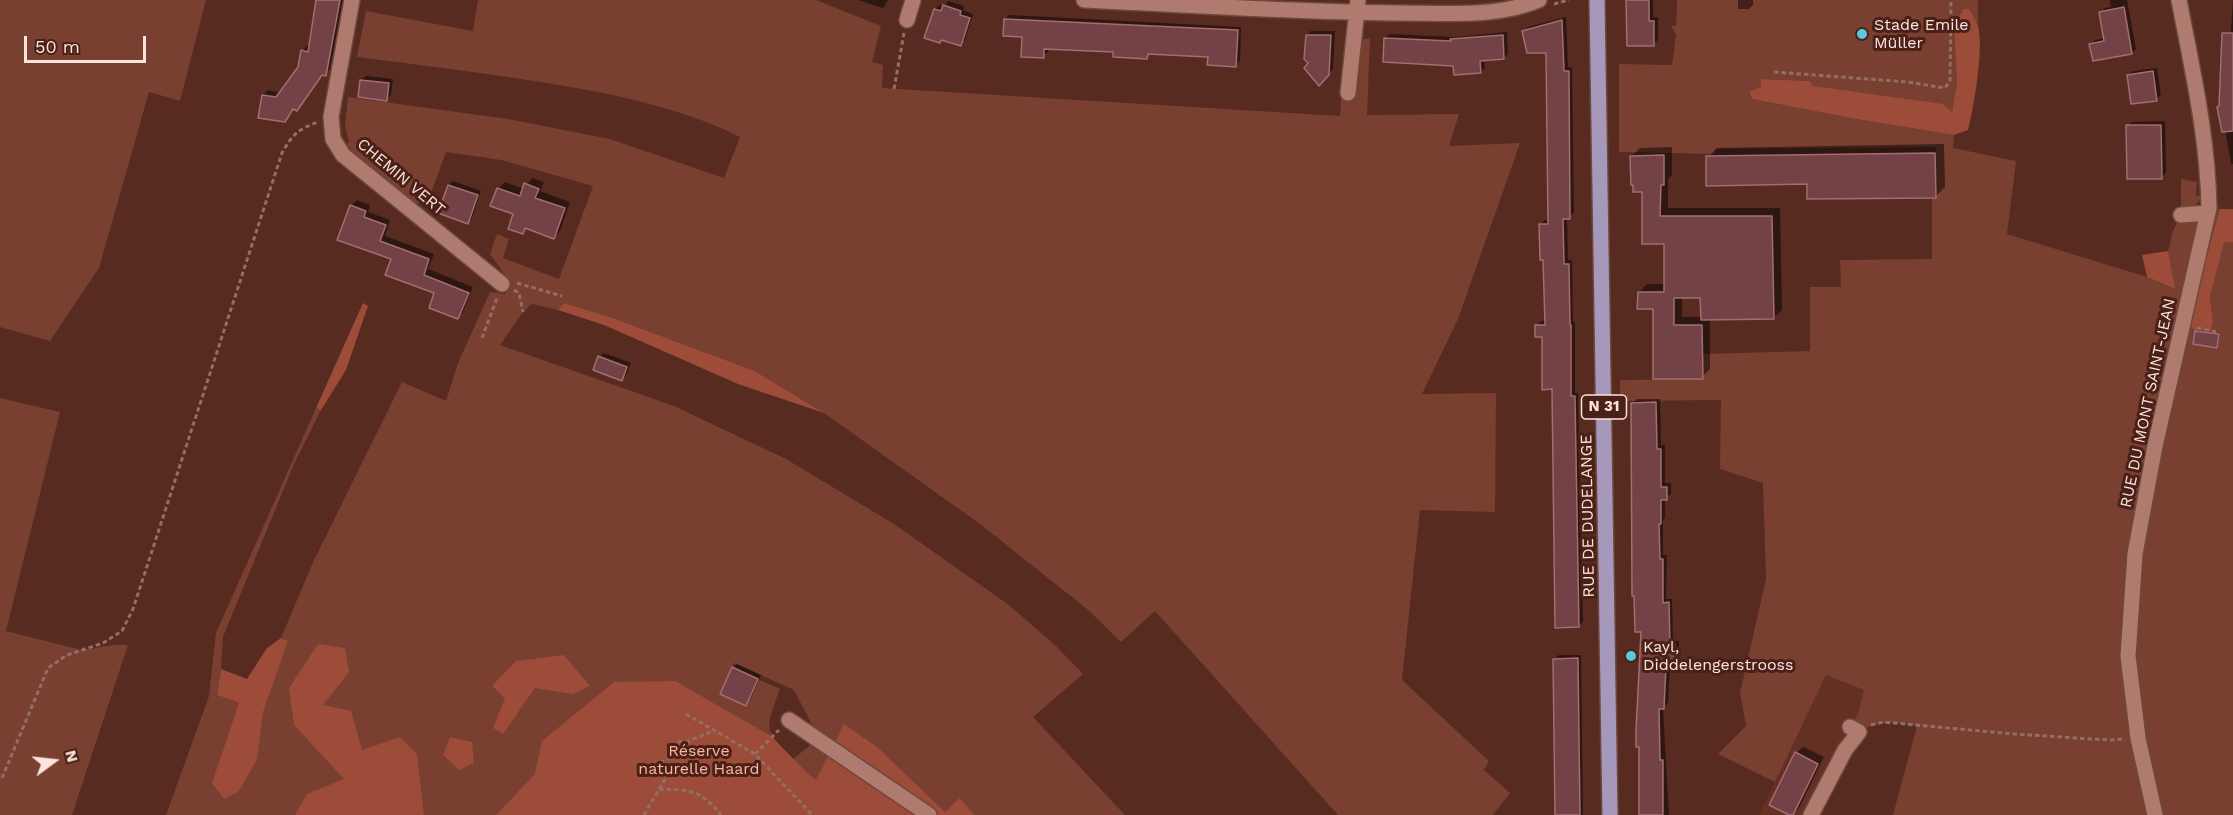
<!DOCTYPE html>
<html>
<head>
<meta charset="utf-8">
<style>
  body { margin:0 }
  #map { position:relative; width:2233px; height:815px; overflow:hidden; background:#572b20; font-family:"Work Sans",sans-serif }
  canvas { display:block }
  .north { position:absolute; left:24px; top:731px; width:60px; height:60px; -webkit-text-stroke:4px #4b2016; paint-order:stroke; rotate:75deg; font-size:16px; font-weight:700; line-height:24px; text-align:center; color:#fbe4de }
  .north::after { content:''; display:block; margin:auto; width:21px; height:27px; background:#fbe4de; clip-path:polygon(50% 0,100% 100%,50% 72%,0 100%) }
  .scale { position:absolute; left:24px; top:36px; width:122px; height:27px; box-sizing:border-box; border:3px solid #fbe4de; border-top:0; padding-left:8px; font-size:18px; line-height:21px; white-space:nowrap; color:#fbe4de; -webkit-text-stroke:4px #4b2016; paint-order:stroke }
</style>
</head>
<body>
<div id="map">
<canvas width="2233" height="815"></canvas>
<div class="north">N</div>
<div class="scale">50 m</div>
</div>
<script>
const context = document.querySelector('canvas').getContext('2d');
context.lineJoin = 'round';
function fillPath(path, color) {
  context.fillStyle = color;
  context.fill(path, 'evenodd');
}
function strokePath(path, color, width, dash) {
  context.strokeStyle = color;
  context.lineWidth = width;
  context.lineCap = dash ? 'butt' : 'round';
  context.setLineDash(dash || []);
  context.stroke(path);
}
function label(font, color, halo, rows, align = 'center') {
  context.font = font + ' "Work Sans",sans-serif';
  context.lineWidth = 6;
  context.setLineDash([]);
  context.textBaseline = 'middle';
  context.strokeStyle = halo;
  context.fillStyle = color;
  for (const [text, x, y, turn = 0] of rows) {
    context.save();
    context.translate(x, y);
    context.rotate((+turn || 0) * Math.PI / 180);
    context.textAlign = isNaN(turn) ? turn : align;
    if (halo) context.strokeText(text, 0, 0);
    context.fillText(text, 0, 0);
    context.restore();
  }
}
fillPath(new Path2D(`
  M1826,675L1864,690L1858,713L1806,815H1759Z`), '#643023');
fillPath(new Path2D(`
  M0,0H206L180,101L149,92L99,268L50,341L0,327Z
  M478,0H816L881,26L872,62L883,65L882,88L1340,116L1345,38L1370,39L1367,115L1459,114L1449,146L1520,143L1458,319L1422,394L1496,393L1495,512L1420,510L1402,680L1489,761L1484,770L1510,793L1493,815H1338L1155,611L1121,642L1087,609L980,524L824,413L755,371L613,318L564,303L558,310L532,304L523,312L500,345L674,406L786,459L894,524L1009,605L1056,646L1083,674L1033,717L1125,815H166L209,696L216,633L316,408L321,410L294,464L223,637L221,669L217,695L239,703L288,642L281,638L314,560L402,382L446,401L458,363L490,292L505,294L509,281L490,254L497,234L509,239L503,258L559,279L593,186L501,160L446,152L431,193L415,206L353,155L347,145L349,141L345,127L348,97L508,119L610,139L724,178L740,137C680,107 613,94 547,83C484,73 420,65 357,57L366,11L473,31ZM734,663L794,690L813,727L809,746L793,759C763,728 765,730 780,689L758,679L746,706L720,694Z
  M1677,0H1978V26L1969,9H1963L1954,27L1957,82L1952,112L1813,86L1810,81L1762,79L1761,87L1749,93L1752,99L1856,119L1954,135L1953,148L2016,161L2007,234L2147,277L2174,289L2168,251L2173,231L2181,215V179L2197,182L2196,196H2202L2195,207L2193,219L2197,223L2202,237L2209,208L2220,209L2195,296L2213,321L2210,297L2224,243L2233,242V815H1893L1917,726C1896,722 1878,720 1859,732L1806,815L1858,713L1864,690L1826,675L1775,782L1718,754L1746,726L1740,693L1766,579L1763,483L1720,469L1721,400L1620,401V380L1702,379L1703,354L1810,351V287H1841L1840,260L1932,259V198L1936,197V147L1715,149V154L1619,152V64L1672,65L1676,35L1671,26H1676Z
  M0,398L60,412L6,631L82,650L114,645H128L72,815H0Z`), '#793f30');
fillPath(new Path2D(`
  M1963,9H1969C1972,14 1976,20 1978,26C1984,46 1974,108 1968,130L1954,135L1856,119L1752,99L1749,92L1761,87V79L1810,81L1813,86L1943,104L1952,112L1957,82L1954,27Z
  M2220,209H2233V242L2224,243L2210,297L2213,321L2210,333L2195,331L2191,327L2195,296Z
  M2168,251L2175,289L2147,277L2142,255Z
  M363,303L368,306L346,370L321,410L316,408Z
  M564,303L613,318L755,371L824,413L738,384L604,325L558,310Z
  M281,638L288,641L263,712L257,759L239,791L224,799L212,783L239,703L217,695L221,669L247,679L267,648Z
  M318,644L345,648L349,672L323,705L351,711L362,750L400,737L417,754L424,815H295L307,794L344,779L294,725L289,688Z
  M564,655L590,686L573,694L535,688L503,734L493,728L505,698L492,686L516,661Z
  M675,681L771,736L808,774L816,780L844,724L877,747L945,812L960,798L974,815H496L535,774L542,741L614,682Z
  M450,737L472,742L474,763L459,770L443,755Z`), '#9c4c38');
fillPath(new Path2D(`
  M317,0H343L330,69L325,74H323L285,120L263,95L268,90L281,93L299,67L302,51L307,46L310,47Z
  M858,0H888L883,8Z
  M1628,0H1653V17H1658V40L1653,44Z
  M1738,0H1753V5L1749,9H1738Z
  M2110,0H2127L2136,49L2131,53L2091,44L2095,40L2105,38L2101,12L2105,8L2111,7Z
  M2233,0V164H2231L2221,105L2230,44Z
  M948,1L964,6L963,10L973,14L965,40L960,44L943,39L940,41L935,10L939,5L944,7Z
  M1009,15L1241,27L1240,61L1235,65L1209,56L1151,53L1147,57L1115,51L1048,47V52L1043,56L1005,19Z
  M1566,17L1568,67H1572L1574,213L1567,217L1568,260H1572L1573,322H1575V393H1578L1583,622L1578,626L1554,388L1543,336L1537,326L1541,321H1546L1545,258L1541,224L1545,220H1549L1548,51L1523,32L1528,27Z
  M1311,31H1335L1333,69L1319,84L1310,63L1307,35Z
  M1507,32L1508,54L1504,58L1484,59L1485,67L1481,72L1385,38L1390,34L1455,37Z
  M2157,68L2161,95L2156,99L2128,75L2133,71Z
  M366,76L393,79L391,95L386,99L361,80Z
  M2165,121L2166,173L2162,177L2127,126L2132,122Z
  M1944,144L1945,187L1936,196L1809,183L1708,157L1717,148Z
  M1672,147V175L1668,179V208H1780L1782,310L1773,318L1710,319V369L1702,377L1655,307L1639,292L1647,284H1665L1666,243L1643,190L1632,156L1640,148ZM1702,296V317H1682V297Z
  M532,178L544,182L540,191L570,202L560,231L554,237L527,227L522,232L515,213L498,189L505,182L524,189Z
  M453,181L481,191L472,218L468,222L449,185Z
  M357,200L370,205L368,212L390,220L385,236L434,254L428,269L473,287L463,312L458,318L436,293L393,258L351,206Z
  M2198,330L2220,333L2218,344L2216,346L2196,331Z
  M604,353L631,363L626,375L622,380L599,357Z
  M1637,399H1660L1661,445H1665V483H1671V494L1665,498V518L1663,520V555H1667L1666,599H1672L1673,641H1679L1678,661L1674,665H1670L1668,703L1663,708L1669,815H1640L1642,630L1632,404Z
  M1559,655H1581L1583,815H1557L1555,659Z
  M737,664L761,675L750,700L746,704L733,668Z
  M1803,747L1824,757L1799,808L1792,815L1796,753Z`), '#0007');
const building = new Path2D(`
  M316,0H340L326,76L322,75L297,111L293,109L285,122L258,118L262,95L276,97L298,67L301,50L308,52Z
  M1626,0H1649V21H1654V46H1627Z
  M943,5L961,11L960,15L970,18L961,46L941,40L940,43L924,38L934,9L941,11Z
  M2124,7L2132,54L2093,61L2089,44L2104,41L2099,12Z
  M1004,19L1238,30L1236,67L1207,65L1208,57L1148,54L1147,59L1113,57V52L1044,49V58L1021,57L1022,37L1003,36Z
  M1562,20L1564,71H1569L1570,219H1563L1564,264H1569L1570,325H1571V396H1575L1579,627L1555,628L1552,389L1542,390V337H1535V325H1545L1543,260H1540L1539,224H1548L1546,53H1527L1522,31Z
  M2222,33H2233V131L2222,132L2217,107L2219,106Z
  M1306,35H1331L1329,75L1319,86L1304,68L1308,63L1304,59Z
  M1503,35L1504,59L1480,61L1481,73L1454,75L1453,66L1383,62L1384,38L1451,41L1450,39Z
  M2153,71L2157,101L2131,104L2127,75Z
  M360,80L389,83L387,101L358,97Z
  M2126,125H2161L2162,179H2127Z
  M1935,153L1936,198L1807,199V184L1706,186V156Z
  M1664,155V185H1661L1660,216H1772L1774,319L1701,320L1700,298H1674V325H1702L1703,379H1653V309H1637L1638,292H1664V244H1642V192H1633V185H1631L1630,156Z
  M524,183L539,189L535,198L565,208L554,239L525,228L523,234L508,229L513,214L490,206L497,188L520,196Z
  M448,185L478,195L468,224L438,213Z
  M350,205L366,211L364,217L386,225L380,241L429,259L424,275L469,293L458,319L429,308L434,293L385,275L391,259L337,240Z
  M2195,331L2219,334L2217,348L2193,344Z
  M598,356L627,367L622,381L593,370Z
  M1656,402L1657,449H1661V487H1667V500H1661V524H1659L1660,559H1663V603L1669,602L1670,645H1675L1674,667L1666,666L1664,709H1659L1660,760H1663V815H1639V747H1636V730L1641,632H1635L1634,596H1632L1631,403Z
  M1578,658L1580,815H1555L1553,659Z
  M732,667L758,679L746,706L720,694Z
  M1795,752L1818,764L1793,815H1789L1769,805Z`);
fillPath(building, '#734246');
strokePath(building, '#a36d71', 1.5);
const minor = new Path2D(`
  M352,0L331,117L333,139L343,155L502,284
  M1084,0C1189,5 1294,12 1399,13C1443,13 1498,18 1539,0
  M907,20L913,0
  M1348,93L1358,0
  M2181,215L2208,213
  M789,720L929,815
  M1811,815L1845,750L1859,732L1850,727
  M2155,815L2138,738L2128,656L2135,554L2155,446L2209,208C2208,138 2192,68 2179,0`);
const major = new Path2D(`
  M1597,0L1610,815`);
strokePath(minor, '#6c483f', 18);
strokePath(major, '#6c483f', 18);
strokePath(new Path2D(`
  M1554,4L1569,0
  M1774,72L1908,82L1945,88L1950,81L1951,0
  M894,89L904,33
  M517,283L562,296
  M514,290L519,293L523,312
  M2197,328L2218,332
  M482,338L497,298
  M686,714L755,754L812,815
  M1871,725L1883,722L2014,734L2109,740L2124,739
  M683,753L676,742L688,741
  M755,754L779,730
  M2,778L48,668L67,655L103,643L122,631L133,609L282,153C292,135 298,129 318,122
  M659,789C690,790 700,789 721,815
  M644,815L667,776L665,772L652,769V766C655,764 677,755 681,754C686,753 692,755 697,755L688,741L715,730`), '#926e65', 3, [4.5, 3]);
strokePath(minor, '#af7b6e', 15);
strokePath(major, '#a598bb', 15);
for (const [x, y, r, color] of [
  [1862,34,6,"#57c9e3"],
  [1631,656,6,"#57c9e3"]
]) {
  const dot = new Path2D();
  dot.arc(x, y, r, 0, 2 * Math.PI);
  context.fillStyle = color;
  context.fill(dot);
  strokePath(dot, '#4b2016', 2);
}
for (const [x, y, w] of [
  [1604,407,45]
]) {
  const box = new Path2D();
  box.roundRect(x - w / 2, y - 12, w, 24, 4.5);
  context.fillStyle = '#4b2016';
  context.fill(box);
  strokePath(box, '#fbe4de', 1.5);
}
label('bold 15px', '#fbe4de', null, [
  ["N 31",1604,407]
]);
label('16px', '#fbe4de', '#4b2016', [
  ["Stade Emile",1874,25],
  ["Müller",1874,43],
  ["Kayl,",1643,647],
  ["Diddelengerstrooss",1643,665]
], 'left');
label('16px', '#fbe4de', '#4b2016', [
  ["CHEMIN VERT",401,177,40],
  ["RUE DU MONT SAINT-JEAN",2148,403,-78],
  ["RUE DE DUDELANGE",1588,516,-91]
]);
label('16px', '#fbb6a4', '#4b2016', [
  ["Réserve",699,751],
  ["naturelle Haard",699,769]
]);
</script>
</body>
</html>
